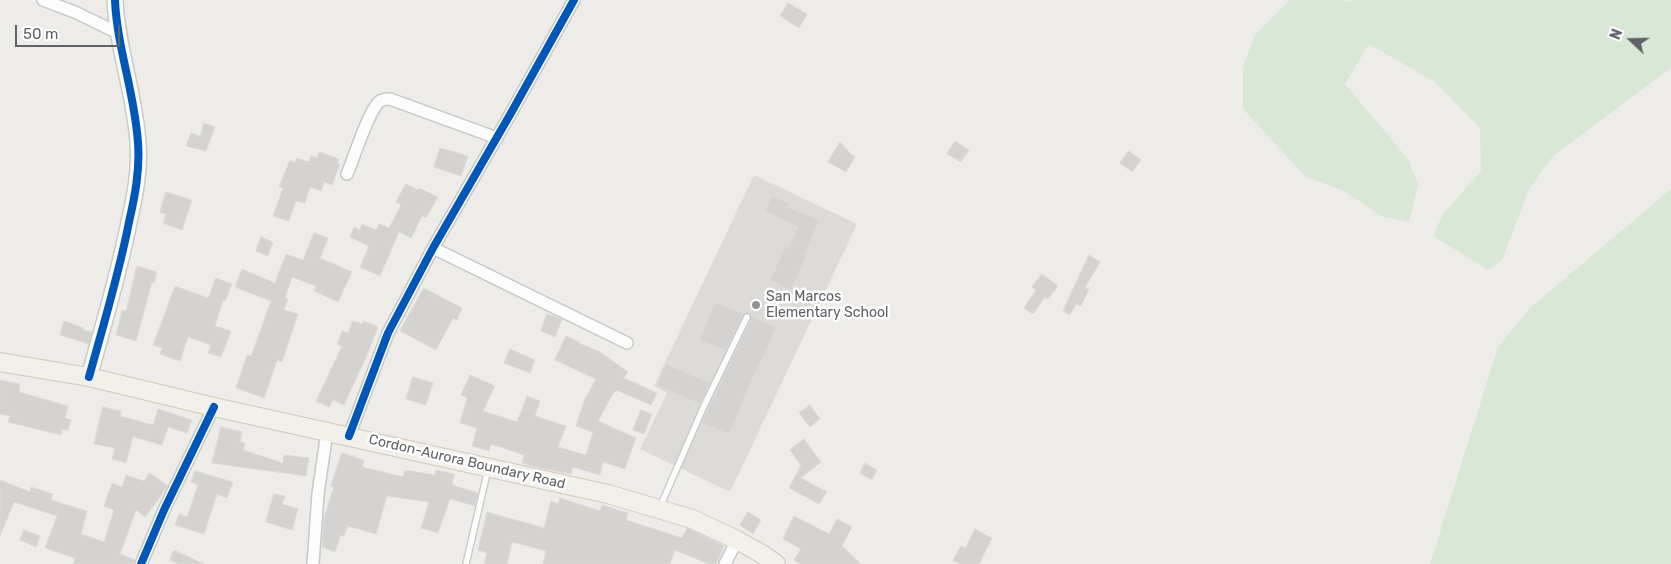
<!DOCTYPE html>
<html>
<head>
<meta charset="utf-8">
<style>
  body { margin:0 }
  #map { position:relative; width:1671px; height:564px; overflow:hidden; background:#edece9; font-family:Rubik,sans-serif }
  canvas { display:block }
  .north { position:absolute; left:1606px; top:15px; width:50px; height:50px; -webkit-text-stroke:4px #fff; paint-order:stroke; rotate:291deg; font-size:14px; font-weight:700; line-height:20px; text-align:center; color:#5f6266 }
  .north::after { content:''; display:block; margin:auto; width:18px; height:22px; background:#5f6266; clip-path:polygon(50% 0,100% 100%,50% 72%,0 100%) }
  .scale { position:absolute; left:15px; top:25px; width:105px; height:22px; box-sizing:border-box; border:2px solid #5f6266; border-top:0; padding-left:6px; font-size:15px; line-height:18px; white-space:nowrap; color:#5f6266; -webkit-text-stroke:4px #fff; paint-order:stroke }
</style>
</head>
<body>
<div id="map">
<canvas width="1671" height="564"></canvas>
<div class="north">N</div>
<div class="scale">50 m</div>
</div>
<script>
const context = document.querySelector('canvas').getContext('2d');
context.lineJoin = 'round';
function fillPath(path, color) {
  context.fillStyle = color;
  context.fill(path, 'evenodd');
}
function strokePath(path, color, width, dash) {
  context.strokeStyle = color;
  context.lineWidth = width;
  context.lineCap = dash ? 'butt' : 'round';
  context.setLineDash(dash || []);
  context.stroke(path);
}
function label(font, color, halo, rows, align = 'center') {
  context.font = font + ' Rubik,sans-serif';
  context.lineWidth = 5;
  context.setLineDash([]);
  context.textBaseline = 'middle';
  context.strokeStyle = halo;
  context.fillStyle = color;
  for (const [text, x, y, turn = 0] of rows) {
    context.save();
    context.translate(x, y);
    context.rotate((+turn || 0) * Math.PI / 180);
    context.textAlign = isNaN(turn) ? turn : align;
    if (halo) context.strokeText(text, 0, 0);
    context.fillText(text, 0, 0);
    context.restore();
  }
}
fillPath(new Path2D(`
  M754,175L857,224L730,492L640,449L667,393L654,386Z`), '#dddbd8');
fillPath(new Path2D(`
  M1290,0H1340L1350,2L1354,0H1671V68L1553,156L1529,189L1502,260L1488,270L1433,236L1443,214L1481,171L1480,128L1435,82L1369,44L1345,84L1408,159L1418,184L1409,222L1383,217L1344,191L1306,177L1243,109V66L1255,35Z
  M1671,189V564H1430L1498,347L1530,308Z`), '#d9e7d6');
const building = new Path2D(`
  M788,3L807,14L799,28L780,16Z
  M204,123L215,127L206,151L186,146L191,133L200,136Z
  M955,141L969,150L961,162L947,154Z
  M840,142L851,154L855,157L846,172L828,162Z
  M440,148L468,156L461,176L434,167Z
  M1129,151L1141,160L1132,172L1120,163Z
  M319,152L339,159L337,163L340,164L332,185L324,182L321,191L310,187L305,203L296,201L289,221L273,216L283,188L279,187L290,160L295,163L296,158L309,162L311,156L317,158Z
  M406,184L418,190L419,188L438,197L426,218L422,216L411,238L399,232L380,276L360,267L369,246L350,237L354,227L360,230L362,224L376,230L379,224L389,228L401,205L396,202Z
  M166,192L192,200L182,230L163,223L166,214L160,212Z
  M772,196L789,203L787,207L819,220L805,255H807L791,290L770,281L785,246L789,247L798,227L765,211Z
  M314,233L328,238L320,258L352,272L338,302L314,291L316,286L292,277L285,298L288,299L284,310L298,314L282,362L277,360L264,398L236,388L247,355L251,356L271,301L235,287L242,269L275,283L286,254L303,260Z
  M261,237L273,242L268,256L256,251Z
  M1089,255L1100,262L1085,288L1089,289L1081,306L1076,304L1070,315L1063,311Z
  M137,266L157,272L154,283L152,282L136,341L116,335L122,310L126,311Z
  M1042,274L1058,286L1048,299L1045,297L1033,314L1024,308L1036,290L1032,287Z
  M216,278L232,284L225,301L223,300L215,326L231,331L221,357L208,353L211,345L188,337L180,361L160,354L162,348L153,345L175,286L208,298Z
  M424,288L462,308L457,320L453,318L436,350L400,331Z
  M715,302L744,314L726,350L700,340Z
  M547,314L562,319L555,337L541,331Z
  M752,317L776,327L760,364H759L729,434L702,423Z
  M64,321L84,328L83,330L92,332L89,344L60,335Z
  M353,321L362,324L364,321L378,327L367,355L344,405L333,400L329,407L316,401L342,346L337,344L342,331L348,333Z
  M566,336L579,342V343L600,352L628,372L624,378L657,393L651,405L616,390L615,392H614L598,421L636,438L625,469L603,462L600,475L573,467L571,474L540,468L522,463L524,455L491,444L489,451L472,446L477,428L460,423L467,398L461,395L470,375L495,386L483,411L517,422L527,396L540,401L535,416L566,426L558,447L586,455L593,432L576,426L585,399L596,379L555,360Z
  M510,349L535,360L530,373L504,363Z
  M666,364L710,383L700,404L657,385Z
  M413,377L433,383L426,405L406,399Z
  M0,380L20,384L19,392L68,406L65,418L71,420L68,430L62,429L61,435L8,422L10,416L0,414Z
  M810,405L820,419L810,427L799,413Z
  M103,407L121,411L120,416L153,425L158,409L192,420L187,433L168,427L162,445L133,437L126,463L112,459L115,448L94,444Z
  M641,410L652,414L644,434L633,430Z
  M221,427L242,432L240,442L245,443L243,450L283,463L284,455L309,458L306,476L212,463Z
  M804,439L821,462L801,478L827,492L819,504L789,488L801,465L790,450Z
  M342,453L364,460L362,467L403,477L405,470L435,475L436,470L454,474L452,485L478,493L475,506L450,499L438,533L421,528L429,502L387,496L376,534L348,526L344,536L341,535L335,552L322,547L324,517L334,487L331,486Z
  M865,463L877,470L872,480L860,473Z
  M195,471L233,482L227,498L217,494L204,534L175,525L179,514L187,517L198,485L191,482Z
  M150,473L168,486L145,517L136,510L120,554L135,560L134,564H73L75,558L45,548L57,516L14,502L0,536V480L30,492L31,487L53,494L51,500L87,511L81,534L104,542L114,510L104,506L112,483L122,487L126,475L144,481Z
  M274,494L285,496L282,504L298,509L292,530L266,522Z
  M560,498L600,511L602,505L628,513L626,520L682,538L687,528L724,546L716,564H709L675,550L670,564H543L546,551L512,542L507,564H484L487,553L478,550L487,512L544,528L551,501L558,504Z
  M748,512L761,520L753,534L740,525Z
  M794,516L829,534L837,519L852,527L842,546L861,564H800L794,560L801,549L783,539Z
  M975,529L992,538L979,564H960L953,560L961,546L965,548Z
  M24,530L40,536L36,547L20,540Z
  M174,550L204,564H178L170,560Z`);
fillPath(building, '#d4d3d2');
strokePath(building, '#dcdbd8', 1);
const lane = new Path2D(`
  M660,507L704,406L747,317
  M466,564L488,469`);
const street = new Path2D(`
  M43,0L77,13L118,33
  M347,174C354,158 368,112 379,102C382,99 386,99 390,99L497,138
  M433,248L627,343
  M349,436L388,333L433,248L511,113L574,0
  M141,564L164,510L214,407
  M313,564L318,494L327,432
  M725,564L737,540`);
const secondary = new Path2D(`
  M89,377C103,326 119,274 129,222C135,196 140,170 138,143C135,94 117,48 115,0`);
const primary = new Path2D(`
  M0,362L89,377L214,407L608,494L692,519L737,540L762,554L776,564`);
strokePath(lane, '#c8c8c8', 8);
strokePath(street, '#c8c8c8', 14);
strokePath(secondary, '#cacaca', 18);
strokePath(primary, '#d2caba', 20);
strokePath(lane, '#fcfcfc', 5.5);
strokePath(street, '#fcfcfc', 11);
strokePath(secondary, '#fcfcfc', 15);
strokePath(primary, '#f2f0ea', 18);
strokePath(new Path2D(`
  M89,377C103,326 119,274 129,222C135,196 140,170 138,143C135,94 117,48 115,0
  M349,436L388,333L433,248L511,113L574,0
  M141,564L164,510L214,407`), '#0057b8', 8);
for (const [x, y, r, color] of [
  [756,305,5,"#919294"]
]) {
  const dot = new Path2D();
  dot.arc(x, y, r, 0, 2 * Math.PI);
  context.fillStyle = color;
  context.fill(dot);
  strokePath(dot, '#fff', 2);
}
label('14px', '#5f6266', '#fff', [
  ["San Marcos",766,297],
  ["Elementary School",766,313]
], 'left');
label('14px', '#5f6266', '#fff', [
  ["Cordon-Aurora Boundary Road",467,462,13]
]);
</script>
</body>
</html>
